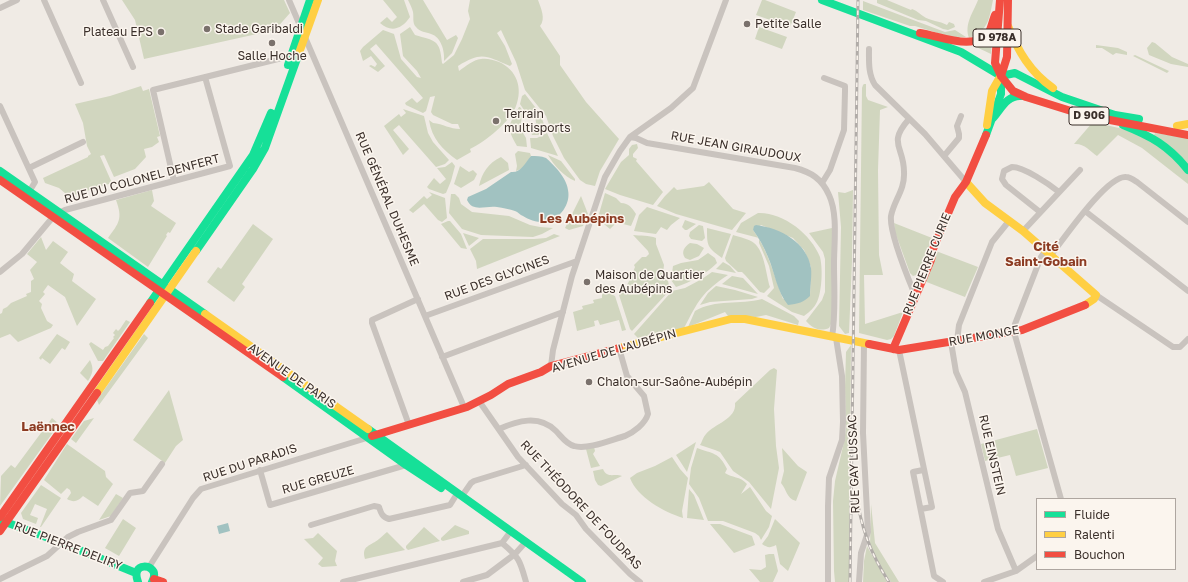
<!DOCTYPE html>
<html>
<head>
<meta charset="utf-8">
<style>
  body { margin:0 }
  #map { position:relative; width:1188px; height:582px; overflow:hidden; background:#f0ebe5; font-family:"Golos Text",sans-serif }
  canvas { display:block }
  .legend { position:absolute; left:1036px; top:498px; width:140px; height:72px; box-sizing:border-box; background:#fbf5ee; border:1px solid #aea6a0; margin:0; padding:5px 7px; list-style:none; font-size:12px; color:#3b302b }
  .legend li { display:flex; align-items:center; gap:8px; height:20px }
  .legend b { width:20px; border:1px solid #aea6a0 }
</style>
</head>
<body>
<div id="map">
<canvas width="1188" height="582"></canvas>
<ul class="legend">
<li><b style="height:5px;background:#16e098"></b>Fluide</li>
<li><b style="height:5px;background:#ffcf43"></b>Ralenti</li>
<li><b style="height:5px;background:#f24e42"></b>Bouchon</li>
</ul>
</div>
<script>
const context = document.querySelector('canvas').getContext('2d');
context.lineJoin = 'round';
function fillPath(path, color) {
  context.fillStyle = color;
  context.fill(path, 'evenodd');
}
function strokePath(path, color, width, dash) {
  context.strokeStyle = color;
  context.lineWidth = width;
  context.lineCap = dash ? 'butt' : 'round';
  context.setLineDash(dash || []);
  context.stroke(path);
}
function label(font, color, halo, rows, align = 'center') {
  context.font = font + ' "Golos Text",sans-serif';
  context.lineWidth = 3;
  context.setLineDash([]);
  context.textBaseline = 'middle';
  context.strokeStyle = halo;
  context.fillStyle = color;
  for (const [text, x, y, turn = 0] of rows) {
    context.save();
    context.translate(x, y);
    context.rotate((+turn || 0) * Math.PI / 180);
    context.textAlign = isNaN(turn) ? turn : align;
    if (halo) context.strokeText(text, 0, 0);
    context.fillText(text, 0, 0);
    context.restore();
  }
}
fillPath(new Path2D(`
  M122,0H284L290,13L275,30L144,59L135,20Z
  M383,0H404L410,17C402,29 391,33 380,23L387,17L392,22L397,17Z
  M408,0H423L447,40L456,35L458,38L452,53L444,61C445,51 441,37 431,34C426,32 420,32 416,27C412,23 414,17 413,12C412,8 410,4 408,0Z
  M470,0H538C541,8 546,19 540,26L560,56V65L586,102L619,139L600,171L595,186L586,184L580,180L564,158L553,136L546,116L525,90L516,62L501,30L497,33L505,46L512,64L510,66C486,56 482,51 458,66L459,71C466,66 473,60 481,59C487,58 493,60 499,62C517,70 523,88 516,106C511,121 485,142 470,149L471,152L457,160C442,149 432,139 429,120L433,123C443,124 450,129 460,129L458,124H452L433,115L431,112L435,96L430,97L426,111L423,113L406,105L405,103L412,98L417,103L423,98L376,44L370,49L385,66L378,72L369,66L371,65L375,67L377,64L371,56L363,61L360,51L363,47L383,30L394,34L401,59L417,77L421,78L417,71L403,56L400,34L410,27L415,35C435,41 440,39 442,63L443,64L454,55L462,39L470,19L468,11Z
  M762,0H765L796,12L790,27L756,15Z
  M877,0H887L911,10L912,9C917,11 919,13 923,16C930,21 940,21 947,25L949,22L954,24L955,27L948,30L943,29L926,21L918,20L877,3Z
  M978,0H993C989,19 989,30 969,38C964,24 973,13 978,0Z
  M863,1L945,32L955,30L966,37H960L957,39L915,26H910L863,10Z
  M759,27L787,37L782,49L755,39Z
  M993,29L991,54L972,45Z
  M1152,42L1155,43L1172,57L1188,64V67L1171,64L1149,55L1147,48Z
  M1096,45L1118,48L1127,52V55L1116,53L1113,55L1102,48H1096Z
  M1135,55L1169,71L1167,73L1133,56Z
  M864,84H866V96L868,100L888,107L880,110L878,170L879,255L883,275H864L865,324L903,312L894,336L891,339L887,340L859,333L862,88L863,85Z
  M141,86L143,91L149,89L160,136L157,137L159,142L152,147L144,149L146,157L135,169L114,177L104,155L100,156L112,183L68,197L66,196V194L59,188L45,183L43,178L88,157V156L91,154L87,146L83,123L75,104L110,96Z
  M525,94L539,112L524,110L520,104L522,96Z
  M519,107H520L523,111L520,128L526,138L527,147L517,146C506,126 508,127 519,107Z
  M403,109L424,116L428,133L433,142L449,160L445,164L436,167L399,125L393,130L409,149L403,155L384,126L399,114L401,117L406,113Z
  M535,115L541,116L546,130L538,135H532L531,132L536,123Z
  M1092,123H1097L1132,131L1160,143L1188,174V184L1142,148L1118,135L1097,156C1090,151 1084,143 1074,144Z
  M547,133L558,156L531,148L530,138H537Z
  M1155,133L1188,138V166L1154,135Z
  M637,144L638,148L633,154V157L637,159L636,161L663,192L653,205L620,195L605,189L621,162L629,155V149L632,145Z
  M518,151L530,153L531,156L523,168L516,171L517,166L515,154Z
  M548,155L561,161L575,179V181C564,176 554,166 548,155Z
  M501,157L508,163L509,170L479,186C482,173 488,163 501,157Z
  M452,162L455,166L451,181L446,193L443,194L429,189L427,187L434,178L440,184L446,179L437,168L445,167Z
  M460,166L469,172L473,170L477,174L474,180L461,188L454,184Z
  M709,182L733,209L746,213L732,230L676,214L657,206L665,196L674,187L677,190L704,186Z
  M152,190L154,201L151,206L176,223L170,233L168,232L166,235L167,236L148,267L108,238C119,223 123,219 116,200Z
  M853,190L852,261L849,333L845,334L839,326L841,227L838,192L845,193Z
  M429,192L445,198L447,218L442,222L438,220L424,204L413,213L409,210L424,196L427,199L432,195Z
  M605,193L616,198L621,203C629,203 632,208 636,214L631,226L623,224L619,220L610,229L599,220V214Z
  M451,194H455L459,198L461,204L472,212L509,216L530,225L540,227L553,228L542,234L533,237L481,235L462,229L449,213Z
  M581,196L588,214L583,226L569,230L565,228Z
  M647,207L680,218L671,225L667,230L661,227L656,234L634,231L639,215Z
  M758,213C783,212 811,234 820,257C822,265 822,277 821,285C819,300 817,307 804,316L792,312L767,296L774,288L769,266L759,243V238L736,232L741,223ZM761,225L793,238L804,250L811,267L810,295L783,299C774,275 768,250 753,230Z
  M685,220L696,224L687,230H685L682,227Z
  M448,221H450L461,234L467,249L461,248L441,224Z
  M894,223L932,238L919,274L913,276L910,273L895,232Z
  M253,224L273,239L242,284L245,287L234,302L207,282L218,267L221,269Z
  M699,225L703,226L705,238L702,241L691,239L689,236L690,232Z
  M707,228L731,234L722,258C707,247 707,246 707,228Z
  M832,228V322L829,328C820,332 812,328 806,321L822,300L825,292V259L823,252L809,233Z
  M463,233L479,238L469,246Z
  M554,234L560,236L477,269L476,261L470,249L483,239H534L546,238Z
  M633,235C640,236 649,235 656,238V244L664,265L663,274L668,281L670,290L632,331L630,329L619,295C627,288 631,277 635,267L634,265L642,257H646L649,254L648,251Z
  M733,235C739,237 749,239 754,243C765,252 766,275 770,287L764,293L760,292L745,275L742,272H738L726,261L725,258Z
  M41,237L46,250L53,241L68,252L60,263L74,274L72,281L96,299L77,326L65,297L48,285L43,292L45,294L39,301L42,304L41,308L47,321L53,325L51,328L18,342L10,334L0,338V314L2,313L3,309L7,307L11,303L27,296L26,294L31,292V281L34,279L30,270L37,262L27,254Z
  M690,243L697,244L704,248L699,256L690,260L685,258C681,252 684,247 690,243Z
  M936,251L978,267L965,297L924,281Z
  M708,253L715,258L717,263C706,274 691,282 676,287L671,280L673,266L681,263L698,260Z
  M723,262L730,266L736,273L716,269Z
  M712,272L728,275C702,292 698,301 684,328L638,338L634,334L672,291L685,288L702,279Z
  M732,276L743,278L758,294L722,284Z
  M605,284L609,293L615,296L626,330L622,331L619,320L600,325L598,320L594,321L595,326L577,331L573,312L583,309L582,306L594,303L593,300L602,298V293L604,288L603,287Z
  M716,286L735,290L758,297L752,299L710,302L700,305L708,293Z
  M762,299L794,316L799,321L798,325L766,315L756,317L728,316L725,312L688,327L695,311C715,299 740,305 762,299Z
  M126,320L130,322L103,361H98L89,344L91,342L103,350L105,347L108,346L114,338L113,337L115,335L113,333L116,329L118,331L120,329Z
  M57,334L70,342L65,350L62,348L50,364L42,358L41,360L39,358Z
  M144,334L148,338L99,405L97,400Z
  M851,345L849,582H835L834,571L833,501L835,481L844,442L846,428L845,387L846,352Z
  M90,360C94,369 93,373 88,381L80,373Z
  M774,368L777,370L774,409L776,446L779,468L771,509L749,482L733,471L720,452L715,450L700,445C702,442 703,437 706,434C714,424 737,419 735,403L770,370Z
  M169,390L183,440L176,446L165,463L133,440Z
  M52,418L59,424L0,506L1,476L11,465L15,468Z
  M94,418L76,443L71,439L84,421Z
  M1037,429L1048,468L1016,476L1010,455L985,461L981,444Z
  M696,442L687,472L676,455Z
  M67,444L105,471L106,477L113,484L98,506L83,496C78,501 74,503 67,499L71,493L70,490L67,488L61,494L44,480Z
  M594,447L595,451L593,454L600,466L591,468L586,449Z
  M697,448C713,454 719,452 727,469L725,473C732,478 740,476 747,484L741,494L750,487L766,511L772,516L769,527L761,540L759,536L755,533L723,521H708L699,498L689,484L691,468Z
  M782,448L798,466L807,472L796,501C786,498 787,490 781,483L784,471Z
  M672,457L680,469L688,478L682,511L683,518C664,512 637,497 630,478L637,473L655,466Z
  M603,469C607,479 614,473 622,476L601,486L598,485L595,480L593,471Z
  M41,485L61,498L41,527H40L47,509L35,504L30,515L38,518L36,524L23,519L21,513Z
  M689,489L694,495L704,520L687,518Z
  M116,494L123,498L111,516L99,520Z
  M871,504L875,543L899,582H891L880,566L870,546Z
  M123,519L136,528L119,556L105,548Z
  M775,519L800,543L788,571L780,564L776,545C770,548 768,548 762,544L768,536Z
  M710,524H720L752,536L755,545L734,553Z
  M455,525L469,531V534L443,541L441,540V538Z
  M424,527L440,541L408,550L406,548V546Z
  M387,532L405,550L365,559C361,545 371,546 379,539C382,537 384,534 387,532Z
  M318,533L337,551L335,561L337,566L322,567L318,564L323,558L304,539L313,538Z
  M867,546L887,582H863L864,561Z
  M769,554H774L778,571L773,582H760L749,569L761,570L766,567L765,555Z`), '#d1d6bf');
fillPath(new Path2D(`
  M531,156C536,156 541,156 546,158C550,161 553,165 557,169C562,175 567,182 568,190C571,204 560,219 546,222C539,223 529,220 523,216C520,215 518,212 515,211C510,209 503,208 497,207C486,205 473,213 467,200L468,197L486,189L511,172C521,173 525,163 531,156Z
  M756,225C780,228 807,242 811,268C812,276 810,287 810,296C804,302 798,304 788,305C777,292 775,273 768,257C764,247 759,238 753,230L754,226Z
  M228,523L230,531L219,534L217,526Z`), '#a1c2c1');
strokePath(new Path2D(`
  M44,0L81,83
  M103,0L133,67
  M289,0L464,407
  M0,8L17,0
  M869,49C869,61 868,74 875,85L925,134L966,182
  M0,106L35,182L29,192L27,193
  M909,119C887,144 904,146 904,172C905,190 894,200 891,216C889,233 908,278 915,295
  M630,137L636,138L647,143L795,168C811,172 822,179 829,195C838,214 834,243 834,264C834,288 836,313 832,337
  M944,156L959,138V134L957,126L961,116
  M29,168L83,142
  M174,181L153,90L282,58
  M822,183L830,170L844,130L845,91V86L824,78
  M1085,211L1188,291
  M1040,212L1006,185L1002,179L1004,171L1012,167C1024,167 1049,184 1059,192
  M57,214L65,210L230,166L205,77
  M1023,231L1080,170
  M1046,250L1041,257L1015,324L1014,332L1061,499
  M1051,255C1063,240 1107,175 1126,177C1130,177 1134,180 1137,182L1188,222
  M0,272L22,254L53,217L57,216
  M1096,295L1173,347H1180L1188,339
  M425,316L577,261
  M957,341L959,325L992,242L1009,221
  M951,342L956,372L965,392L998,529L1016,571
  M899,350L932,507L921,509
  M442,357L563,312
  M551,366L553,350L572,276L605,177L620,151L630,137L671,108L693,88L726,0
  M479,401L518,457L562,504L576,515L586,529L630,574L640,582
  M409,425L372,323V320L418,299
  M499,429C517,421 539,414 556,431C561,436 566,444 574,446C587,450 611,440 625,436C634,432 645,424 648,414L644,396L627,376L619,348
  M260,470L270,505L406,465
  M923,470L913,472L934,576L943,582
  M462,496L471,483L474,481L526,465
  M311,525L374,506L379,507C381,513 382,517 389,519L450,505L455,497
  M502,543C520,558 520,561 526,582
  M149,567L193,498L201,489L370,437
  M0,579L47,556L68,537L78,532L111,520L130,493L143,491L162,464
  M343,582L502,543L508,535
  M463,582L487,575L515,554L523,545
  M828,582V506L829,478L842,440L843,422L842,376L836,338
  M859,582L861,553L868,532L863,433L864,343
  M984,582L1016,571L1037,556`), '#c9c3be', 6);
strokePath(new Path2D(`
  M822,0L961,52L1001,76
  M288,65L310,0
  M1001,76L1015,73L1062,97L1115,115L1139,119
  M993,118C1001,109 1007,95 1021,96
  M1123,125C1151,136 1169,146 1188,170
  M986,135L1001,94V76
  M0,171L205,314
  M196,251L253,169L265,148L299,53
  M150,303L253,155L271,113
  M283,377L406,465L441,488
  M368,429L582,582
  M0,520L62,543L136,573
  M138,582C130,561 156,564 154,576C154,578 153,580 152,582`), '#16e098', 8);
strokePath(new Path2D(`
  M1008,26C1018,51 1030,72 1053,88
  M299,53L318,0
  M987,125L992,91L1000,77
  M1177,126L1188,124
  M966,182L985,203L1023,231L1096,295L1094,299L1085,305
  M205,314L368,429
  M619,348L731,319H745L869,344
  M97,393L196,251`), '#ffcf43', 8);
strokePath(new Path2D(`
  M1000,0L995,63L1001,76L1013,91L1026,97L1084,115L1188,135
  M920,33C941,36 976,53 990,30C992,25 993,20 995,15
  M1001,76L1007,57L1008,0
  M0,180L283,377
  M869,344L899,350L1022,330L1085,305
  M893,349L931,260L933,249L955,197L966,182L986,135
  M372,436L467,407L491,395L508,384L541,372L551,366L619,348
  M0,517L150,303
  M0,531L97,393
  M154,579L163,582`), '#f24e42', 8);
const rail = new Path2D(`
  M856,493C861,527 870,553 889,582
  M850,582L858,0`);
strokePath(rail, '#b1aca8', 3);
strokePath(rail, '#fbf5ee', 1.5, [4.5]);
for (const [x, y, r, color] of [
  [747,24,4,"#7a716c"],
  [207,29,4,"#7a716c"],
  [161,32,4,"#7a716c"],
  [272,43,4,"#7a716c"],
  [496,121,4,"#7a716c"],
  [587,282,4,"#7a716c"],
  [589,382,4,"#7a716c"]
]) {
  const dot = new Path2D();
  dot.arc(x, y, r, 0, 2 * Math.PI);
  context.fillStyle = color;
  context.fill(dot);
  strokePath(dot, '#fbf5ee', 1.5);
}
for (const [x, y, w] of [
  [997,38,48],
  [1089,116,40]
]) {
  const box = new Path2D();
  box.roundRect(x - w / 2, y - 9, w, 18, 3);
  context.fillStyle = '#fbf5ee';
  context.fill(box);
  strokePath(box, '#3b302b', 1);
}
label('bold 11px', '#3b302b', null, [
  ["D 978A",997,38],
  ["D 906",1089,116]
]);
label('12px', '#3b302b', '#fbf5ee', [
  ["Petite Salle",755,24],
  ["Stade Garibaldi",215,29],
  ["Plateau EPS",153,32,"right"],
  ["Salle Hoche",272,56,"center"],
  ["Terrain",504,114],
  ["multisports",504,128],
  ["Maison de Quartier",595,275],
  ["des Aubépins",595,289],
  ["Chalon-sur-Saône-Aubépin",597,382]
], 'left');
label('12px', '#3b302b', '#fbf5ee', [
  ["RUE JEAN GIRAUDOUX",736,147,10],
  ["RUE DU COLONEL DENFERT",142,179,-15],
  ["RUE GÉNÉRAL DUHESME",387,199,67],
  ["RUE PIERRE CURIE",927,264,-68],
  ["RUE DES GLYCINES",497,278,-20],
  ["RUE MONGE",984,336,-10],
  ["AVENUE DE L'AUBÉPIN",614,351,-16],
  ["AVENUE DE PARIS",292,376,35],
  ["RUE EINSTEIN",992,455,77],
  ["RUE DU PARADIS",250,463,-18],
  ["RUE GAY LUSSAC",854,464,-92],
  ["RUE GREUZE",318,480,-16],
  ["RUE THÉODORE DE FOUDRAS",581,505,47],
  ["RUE PIERRE DELIRY",68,546,21]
]);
label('bold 13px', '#8c3b22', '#fbf5ee', [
  ["Les Aubépins",582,219],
  ["Cité",1046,247],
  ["Saint-Gobain",1046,262],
  ["Laënnec",48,427]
]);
</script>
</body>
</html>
